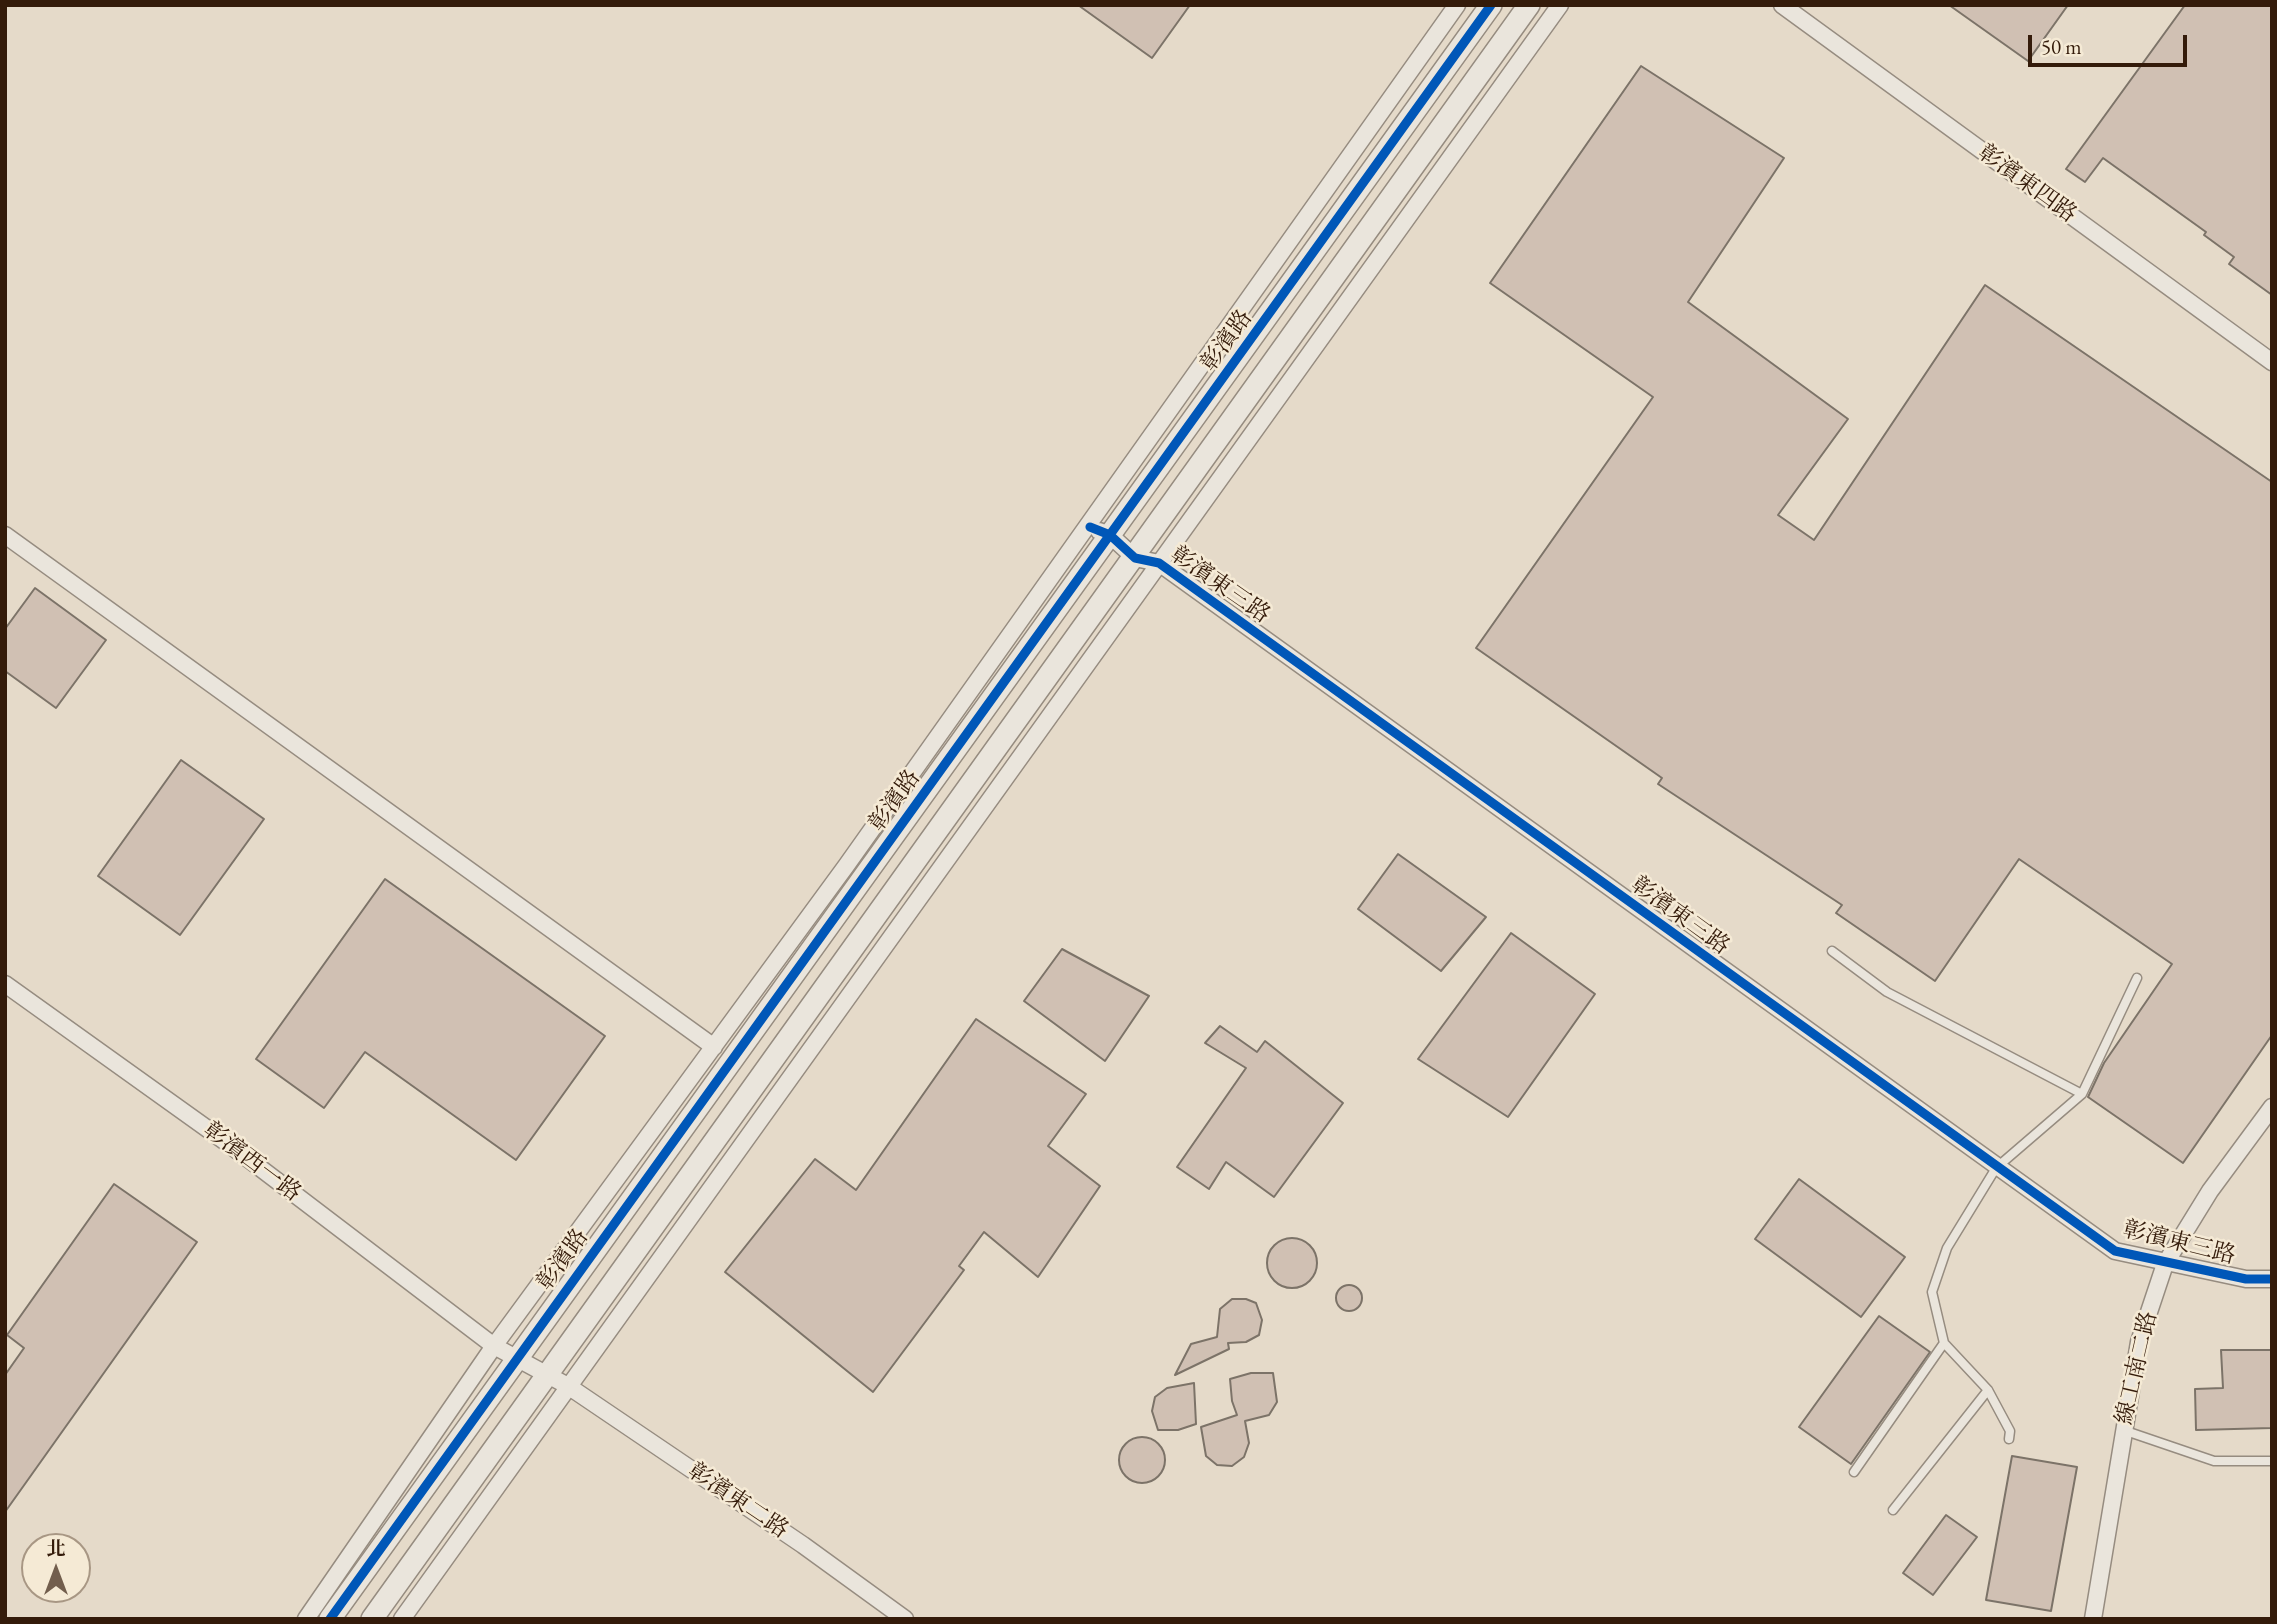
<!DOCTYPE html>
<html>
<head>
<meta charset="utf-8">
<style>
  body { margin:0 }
  #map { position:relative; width:2277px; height:1624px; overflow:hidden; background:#e5dac9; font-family:"EB Garamond","Noto Serif TC",serif }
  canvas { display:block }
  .frame { position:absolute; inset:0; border:7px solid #341b0a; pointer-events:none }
  .north { position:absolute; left:21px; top:1533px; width:70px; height:70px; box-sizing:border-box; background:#f5ead5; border:2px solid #a89784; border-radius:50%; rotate:0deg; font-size:19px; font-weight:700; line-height:28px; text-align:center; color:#341b0a }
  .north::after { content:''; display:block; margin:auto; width:24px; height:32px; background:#725e4d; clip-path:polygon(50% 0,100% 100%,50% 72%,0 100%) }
  .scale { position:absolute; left:2028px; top:35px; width:159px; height:32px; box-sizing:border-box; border:4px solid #341b0a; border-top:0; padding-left:9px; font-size:21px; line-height:24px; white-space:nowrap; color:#341b0a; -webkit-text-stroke:5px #f5ead5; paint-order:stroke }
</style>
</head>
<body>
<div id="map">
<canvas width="2277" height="1624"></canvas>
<div class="frame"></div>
<div class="north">北</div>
<div class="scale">50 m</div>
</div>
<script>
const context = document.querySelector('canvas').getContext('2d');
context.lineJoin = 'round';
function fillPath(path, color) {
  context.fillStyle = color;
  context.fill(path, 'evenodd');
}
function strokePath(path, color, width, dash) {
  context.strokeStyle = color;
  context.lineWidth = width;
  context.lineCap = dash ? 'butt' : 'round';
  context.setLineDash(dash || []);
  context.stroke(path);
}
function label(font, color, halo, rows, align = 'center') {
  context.font = font + ' "EB Garamond","Noto Serif TC",serif';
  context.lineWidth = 5;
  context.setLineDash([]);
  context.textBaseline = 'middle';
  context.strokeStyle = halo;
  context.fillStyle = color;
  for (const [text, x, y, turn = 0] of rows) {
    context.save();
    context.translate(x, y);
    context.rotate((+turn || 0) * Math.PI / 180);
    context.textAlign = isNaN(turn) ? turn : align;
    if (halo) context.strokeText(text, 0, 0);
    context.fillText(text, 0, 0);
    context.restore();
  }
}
const building = new Path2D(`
  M1078,5H1190L1152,58Z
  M1949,5H2068L2028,61Z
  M2185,5H2272V295L2229,264L2234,257L2204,235L2206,232L2103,158L2085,182L2066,169Z
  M1641,66L1784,158L1688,302L1848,419L1778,515L1814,540L1985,285L2272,482V1035L2183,1163L2088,1097L2104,1063L2172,964L2019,859L1935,981L1836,913L1842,905L1658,784L1662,778L1476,648L1653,397L1490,283Z
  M35,588L106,640L56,708L5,671V629Z
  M181,760L264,819L180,935L98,876Z
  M1398,854L1486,917L1441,971L1358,909Z
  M385,879L605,1036L516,1160L365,1052L324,1108L256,1059Z
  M1511,933L1595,994L1508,1117L1418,1059Z
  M1062,949L1149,996L1105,1061L1024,1001Z
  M976,1019L1086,1094L1048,1146L1100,1186L1038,1277L984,1232L959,1266L964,1270L873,1392L725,1272L815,1159L856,1190Z
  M1220,1026L1257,1052L1265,1041L1343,1103L1274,1197L1226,1162L1209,1189L1177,1167L1246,1068L1205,1043Z
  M1799,1179L1905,1257L1861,1317L1755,1239Z
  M114,1184L197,1242L5,1512V1375L24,1348L7,1335Z
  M1267 1263a25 25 0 1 1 50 0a25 25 0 1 1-50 0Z
  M1336 1298a13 13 0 1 1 26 0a13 13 0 1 1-26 0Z
  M1232,1299H1246L1256,1303L1262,1320L1259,1335L1246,1342L1228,1343L1229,1349L1175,1375L1191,1344L1217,1337L1220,1309Z
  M1879,1316L1930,1352L1851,1464L1799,1427Z
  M2221,1350H2272V1428L2196,1430L2195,1389L2223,1388Z
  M1251,1373H1273L1277,1402L1269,1415L1245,1421L1249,1443L1244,1457L1232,1466L1217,1465L1206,1456L1201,1427L1237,1415L1232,1401L1230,1379Z
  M1194,1383L1196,1424L1178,1430H1158L1152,1411L1155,1397L1167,1388Z
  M1119 1460a23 23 0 1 1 46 0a23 23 0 1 1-46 0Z
  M2012,1456L2077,1467L2051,1611L1986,1600Z
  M1946,1515L1977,1537L1933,1595L1903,1573Z`);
fillPath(building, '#d0c0b3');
strokePath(building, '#7c7368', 2);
const service = new Path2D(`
  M1832,951L1887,992L2082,1094
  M2123,1430L2214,1461H2272
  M2009,1439L2010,1431L1988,1390L1944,1343L1932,1292L1947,1248L1996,1168L2082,1094L2137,978
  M1854,1472L1944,1343
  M1893,1510L1988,1390`);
const minor = new Path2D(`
  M1782,5L2272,362
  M1099,531L1110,535L1135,558L1159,563L2115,1251L2246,1279H2272
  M5,535L714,1047
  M5,984L230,1145L494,1346L568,1386L803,1545L905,1619
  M306,1619L494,1346L846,866L1457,5
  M402,1619L1560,5
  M2093,1619L2139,1342L2165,1264L2210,1191L2272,1107`);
const tertiary = new Path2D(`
  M330,1619L1491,5
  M372,1619L1529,5`);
strokePath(service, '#968c80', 11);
strokePath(minor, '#968c80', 19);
strokePath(tertiary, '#968c80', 24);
strokePath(service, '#eae5dc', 8);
strokePath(minor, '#eae5dc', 16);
strokePath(tertiary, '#eae5dc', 21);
strokePath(new Path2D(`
  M1090,527L1110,535L1135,558L1159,563L2115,1251L2246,1279H2272
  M330,1619L1491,5`), '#0057b8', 9);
label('23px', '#341b0a', '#f5ead5', [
  ["彰濱東四路",2027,184,36],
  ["彰濱路",1227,341,-54],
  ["彰濱東三路",1220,585,35],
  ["彰濱路",895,801,-54],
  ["彰濱東三路",1680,916,36],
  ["彰濱西一路",252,1162,37],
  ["彰濱東三路",2179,1243,14],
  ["彰濱路",563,1260,-54],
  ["線工南二路",2137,1368,-77],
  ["彰濱東二路",738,1501,34]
]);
</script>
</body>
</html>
